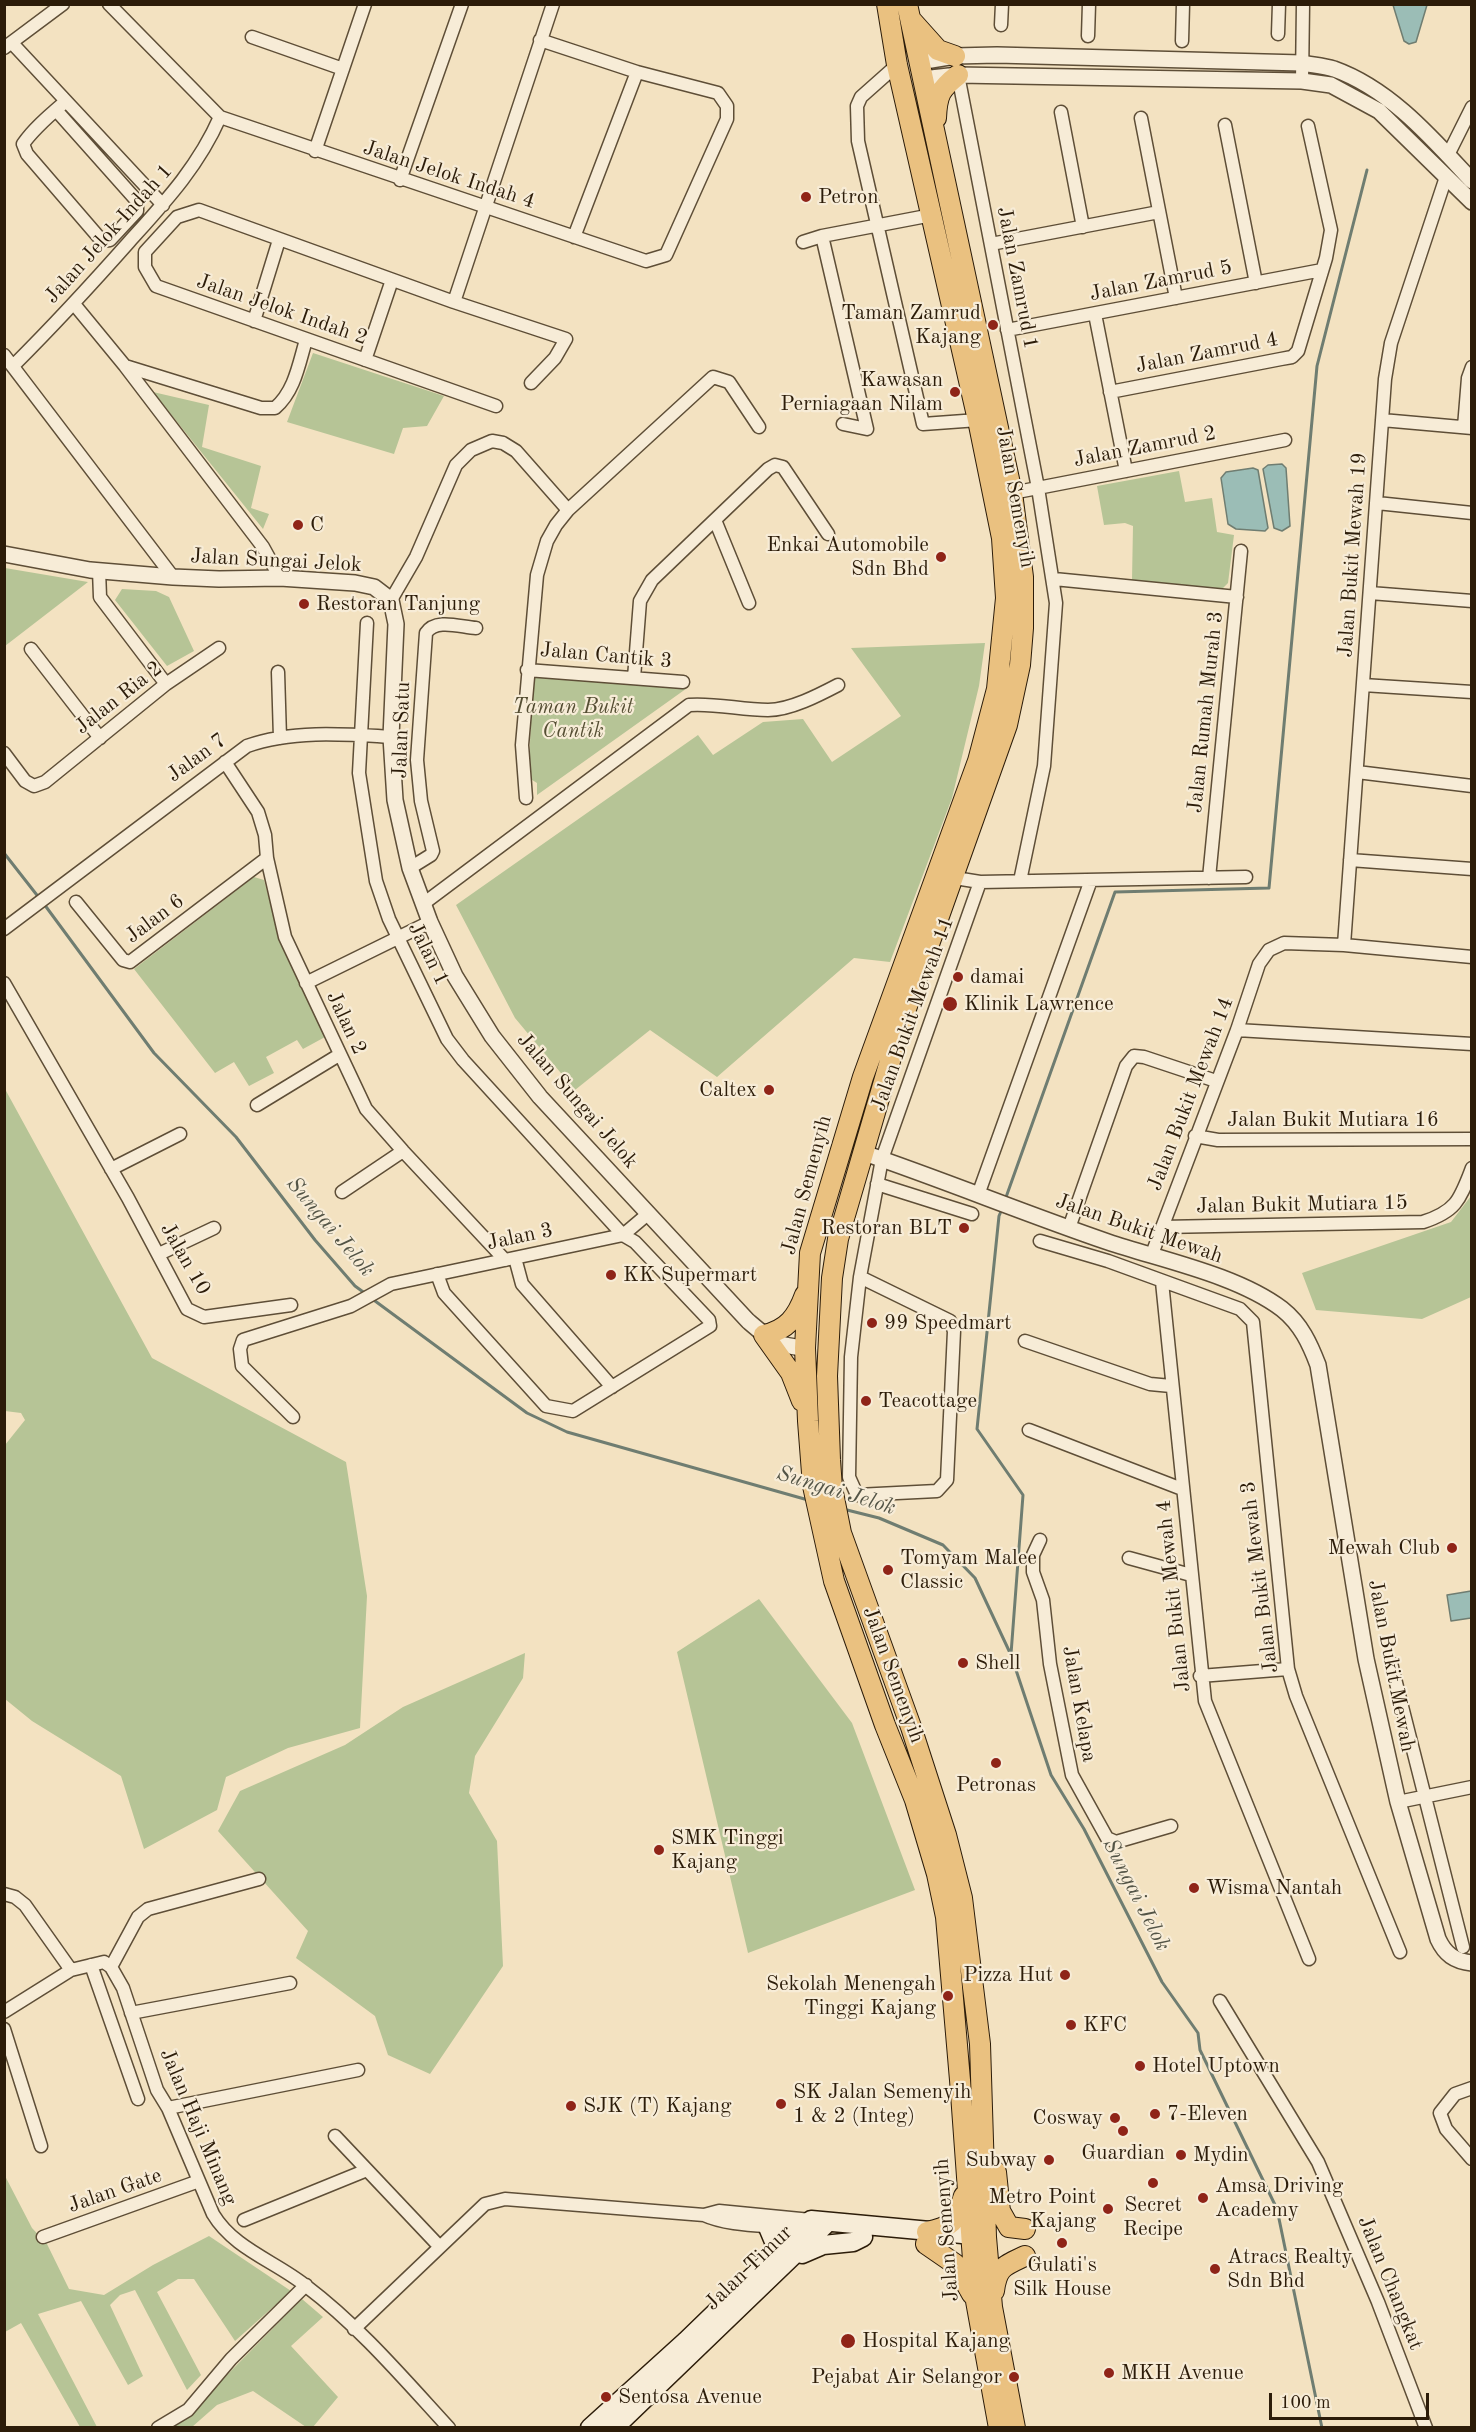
<!DOCTYPE html>
<html>
<head>
<meta charset="utf-8">
<style>
  body { margin:0 }
  #map { position:relative; width:1476px; height:2432px; overflow:hidden; background:#f3e2c1; font-family:"Old Standard TT",serif }
  canvas { display:block }
  .frame { position:absolute; inset:0; border:6px solid #2c1c09; pointer-events:none }
  .scale { position:absolute; left:1269px; top:2393px; width:160px; height:27px; box-sizing:border-box; border:3px solid #2c1c09; border-top:0; padding-left:8px; font-size:18px; line-height:21px; white-space:nowrap; color:#2c1c09; -webkit-text-stroke:4px #f7ecd7; paint-order:stroke }
</style>
</head>
<body>
<div id="map">
<canvas width="1476" height="2432"></canvas>
<div class="frame"></div>
<div class="scale">100 m</div>
</div>
<script>
const context = document.querySelector('canvas').getContext('2d');
context.lineJoin = 'round';
function fillPath(path, color) {
  context.fillStyle = color;
  context.fill(path, 'evenodd');
}
function strokePath(path, color, width, dash) {
  context.strokeStyle = color;
  context.lineWidth = width;
  context.lineCap = dash ? 'butt' : 'round';
  context.setLineDash(dash || []);
  context.stroke(path);
}
function label(font, color, halo, rows, align = 'center') {
  context.font = font + ' "Old Standard TT",serif';
  context.lineWidth = 4.5;
  context.setLineDash([]);
  context.textBaseline = 'middle';
  context.strokeStyle = halo;
  context.fillStyle = color;
  for (const [text, x, y, turn = 0] of rows) {
    context.save();
    context.translate(x, y);
    context.rotate((+turn || 0) * Math.PI / 180);
    context.textAlign = isNaN(turn) ? turn : align;
    if (halo) context.strokeText(text, 0, 0);
    context.fillText(text, 0, 0);
    context.restore();
  }
}
fillPath(new Path2D(`
  M313,353L444,396L427,426L403,428L394,454L287,422Z
  M153,392L209,405L202,447L261,466L251,508L269,514L263,529Z
  M1179,471L1185,502L1212,498L1217,532L1234,535L1228,583L1222,589L1132,580L1133,526L1125,523L1104,525L1097,486Z
  M5,568L88,582L5,646Z
  M122,589L156,591L169,597L194,651L167,666L115,600Z
  M985,643L979,686L952,798L890,962L854,958L717,1077L650,1030L575,1090L515,1018L456,905L698,735L713,755L763,722L803,719L832,762L901,716L851,648Z
  M532,675L690,686L537,795V783L529,778Z
  M254,877L264,880L280,940L325,1037L303,1049L297,1040L266,1057L274,1073L249,1086L234,1062L215,1073L134,969Z
  M5,1089L152,1358L346,1462L367,1596L360,1728L288,1748L226,1777L217,1810L144,1849L121,1776L32,1721L5,1699V1445L25,1420L21,1413L5,1411Z
  M1471,1196V1297L1422,1319L1316,1310L1302,1273L1451,1222Z
  M759,1599L852,1723L915,1890L748,1953L677,1652Z
  M525,1653L523,1678L475,1756L469,1793L497,1841L503,1966L430,2074L388,2055L375,2016L296,1958L308,1931L218,1831L240,1791L345,1745L403,1707Z
  M4,2174L32,2228L47,2244L69,2289L104,2295L153,2265L209,2236L291,2291L235,2341L194,2279H178L157,2292L201,2375L187,2390L135,2290L120,2295L110,2305L143,2376L128,2385L81,2301L38,2314L97,2427H80L21,2323L5,2332Z
  M302,2299L323,2317L291,2346L338,2397L313,2427H306L253,2391L217,2405L192,2427L172,2428L190,2416L221,2381Z`), '#b6c496');
const water = new Path2D(`
  M1393,5H1427L1416,42L1409,44L1404,41Z
  M1282,464L1286,468L1290,526L1282,531L1274,528L1263,469L1268,465Z
  M1253,468L1258,470L1268,528L1265,531L1236,529L1228,524L1221,478L1226,472Z
  M1471,1591V1618L1451,1621L1447,1595Z`);
fillPath(water, '#9bbdb6');
strokePath(water, '#6f7d71', 1.5);
strokePath(new Path2D(`
  M4,853L40,899
  M44,904L154,1053L236,1137L315,1240L355,1286L366,1294
  M1005,1200L1115,892L1269,888L1317,366L1367,170
  M1002,1209L999,1216L977,1429L1023,1495L1011,1654
  M371,1298L527,1413L567,1432L808,1500
  M843,1509L879,1518L943,1545L975,1578L1011,1655L1051,1775L1084,1829L1162,1982L1198,2033L1200,2050L1277,2209L1322,2428`), '#6f7d71', 3);
const minor = new Path2D(`
  M109,4L220,117L646,261L666,255L727,119V106L718,93L637,72L540,40
  M1001,25L1002,4
  M1278,34L1279,4
  M1088,36L1089,4
  M252,37L343,69
  M1182,41L1183,4
  M12,43L163,205
  M4,48L63,4
  M897,65L861,97L857,106L858,141L923,424L978,420
  M958,75L1038,488L1056,603L1044,766L1020,881
  M1302,81L1303,4
  M56,110L137,201V211L110,240L102,241L27,154L23,144C34,128 51,114 66,101
  M1061,112L1083,227
  M1141,118L1176,298
  M1225,125L1256,283
  M315,151L365,4
  M1448,155L1472,107
  M400,180L462,4
  M822,236L867,429L843,424
  M574,237L637,72
  M803,242L822,236L932,215
  M991,244L1159,212
  M454,302L553,4
  M74,304L125,366L263,547L280,578
  M1095,314L1126,471
  M254,321L279,240
  M1007,330L1322,270
  M4,355L173,577
  M365,360L392,280
  M13,366C53,326 91,285 129,242C165,202 198,167 220,117
  M125,366L261,408H275C295,391 299,363 306,340
  M1110,392L1281,359L1292,357L1298,351L1326,258L1331,230L1308,126
  M496,406L156,286L145,267V252L177,217L199,210L454,302L566,339L555,358L531,383
  M1382,420L1472,428
  M1464,427L1468,378L1472,367
  M1012,493L1285,440
  M1377,503L1472,513
  M715,520L749,603
  M99,570L100,597L166,684
  M1054,579L1237,597
  M1370,593L1472,601
  M391,600L416,557L456,465L471,450L492,441L503,443L516,451L568,510
  M367,623L359,773L376,881L389,919L447,1039L463,1060L623,1235L635,1242L709,1320L710,1326L573,1411L546,1406L444,1293L437,1274
  M31,649L100,738
  M527,670L683,682
  M278,672L280,738
  M634,678L640,601L652,580L768,469L775,465L783,467L828,534
  M1363,685L1472,692
  M4,753L25,781L34,786L45,782L166,684L219,648
  M225,762L258,812L265,835L267,858L285,937L366,1109L403,1151L505,1260
  M1357,772L1472,786
  M526,798L522,745L537,575L547,541L556,525L568,510L713,377L729,382L759,427
  M1350,860L1472,869
  M410,868L431,855L433,851L421,801L417,760L426,633C436,618 460,627 476,628
  M955,878L980,882L1246,877
  M1209,878L1241,551
  M76,902L123,960L130,962L267,858
  M423,904L689,705C716,703 741,710 768,710C790,710 819,695 838,685
  M4,929L247,746C291,730 344,734 391,737
  M1344,945L1385,379L1391,343L1446,177
  M4,983L128,1198L187,1309L204,1317L291,1305
  M306,983L430,922
  M1237,1030L1472,1044
  M257,1105L339,1055
  M1195,1136L1218,1140L1472,1139
  M111,1169L180,1134
  M877,1184L972,1214
  M342,1192L403,1151
  M978,1195L1091,880
  M1162,1227L1423,1222C1457,1211 1460,1199 1472,1168
  M1069,1228L1126,1066L1134,1056L1144,1057L1216,1081
  M1040,1241L1108,1261L1240,1309L1253,1322L1288,1669L1296,1696L1400,1952
  M159,1254L214,1228
  M1152,1254L1237,1030L1259,964L1269,950L1284,943L1344,945L1472,957
  M515,1258L522,1284L612,1387
  M860,1277L950,1321L954,1331L947,1480L937,1491L857,1495L849,1477L851,1357L860,1277L882,1159L980,882
  M1162,1282L1205,1701L1309,1959
  M1025,1341L1150,1384L1171,1386
  M293,1417L242,1366L240,1349L243,1340L351,1306L391,1284L623,1235L649,1213
  M1029,1430L1182,1489
  M1040,1540L1033,1555V1572L1043,1600L1050,1664L1072,1775L1107,1838L1116,1842L1171,1826
  M1129,1558L1191,1575
  M1391,1663L1463,1947
  M1200,1676L1288,1669
  M1398,1802L1472,1787
  M4,1894L15,1897L25,1905L71,1970
  M91,1965L138,2099
  M111,1967L138,1917L148,1909L259,1879
  M1220,2001L1318,2162L1378,2302L1426,2428
  M4,2012L71,1970L104,1962L111,1967L123,1988L157,2090L168,2108L213,2214C234,2249 275,2261 306,2286C359,2326 404,2379 449,2428
  M131,2013L290,1983
  M4,2029L41,2146
  M1472,2088L1455,2094L1440,2113L1446,2129L1472,2159
  M168,2108L358,2070
  M335,2136L439,2246
  M704,2215L719,2211L811,2220
  M244,2220L367,2170
  M43,2237L199,2181
  M354,2329L485,2204L505,2199L704,2215C730,2227 773,2225 803,2230
  M158,2428L188,2410L231,2359L306,2285`);
const tertiary = new Path2D(`
  M919,62L955,56L997,55L1302,63C1312,65 1324,66 1334,69C1390,89 1432,138 1472,181
  M922,79L958,75L1302,81L1331,85L1379,111L1472,202
  M4,554L90,570L173,577L219,579L280,578L355,583L374,587L391,600L396,624L391,737L395,800L410,868L430,922L455,976L492,1036L540,1097L748,1321C770,1340 776,1346 805,1348
  M864,1153C946,1181 1026,1214 1108,1242C1162,1260 1237,1275 1282,1309C1301,1324 1310,1344 1318,1365L1366,1659L1398,1802L1438,1939C1445,1954 1454,1961 1472,1963`);
const secondary = new Path2D(`
  M767,2225L775,2244L769,2262
  M802,2254L823,2245L853,2242L863,2237
  M590,2428L686,2341L811,2220L984,2236
  M614,2428L827,2223`);
const primary = new Path2D(`
  M887,4L897,65L978,420L1002,538L1006,598L997,689L978,761L863,1077L810,1253L805,1348L808,1421L813,1486L834,1581L885,1725L915,1800L937,1874L946,1917L960,2080L976,2301L999,2428
  M907,4L1012,493L1023,577V628L1020,665L1007,725L902,1020L838,1239L832,1278L827,1376L830,1460L832,1488L841,1533L911,1727L946,1835L962,1898L980,2044L986,2237L992,2307L1015,2428
  M912,21L938,50L955,56
  M936,118C937,95 940,89 958,75
  M802,1401L791,1373L764,1335C787,1330 797,1317 805,1295
  M996,2172L1000,2211L1009,2227L1025,2229
  M927,2232C955,2226 955,2221 964,2196
  M926,2244L955,2264L972,2294
  M994,2291C997,2267 1004,2266 1025,2256`);
strokePath(minor, '#5e4e37', 15);
strokePath(tertiary, '#5e4e37', 18);
strokePath(secondary, '#2c1c09', 21);
strokePath(primary, '#2c1c09', 22);
strokePath(minor, '#f7ecd7', 12);
strokePath(tertiary, '#f7ecd7', 15);
strokePath(secondary, '#f7ecd7', 18);
strokePath(primary, '#eac180', 20);
for (const [x, y, r, color] of [
  [806,197,6,"#8f2418"],
  [993,325,6,"#8f2418"],
  [955,392,6,"#8f2418"],
  [298,525,6,"#8f2418"],
  [941,557,6,"#8f2418"],
  [304,604,6,"#8f2418"],
  [958,977,6,"#8f2418"],
  [950,1004,8,"#8f2418"],
  [769,1090,6,"#8f2418"],
  [964,1228,6,"#8f2418"],
  [611,1275,6,"#8f2418"],
  [872,1323,6,"#8f2418"],
  [866,1401,6,"#8f2418"],
  [1452,1548,6,"#8f2418"],
  [888,1570,6,"#8f2418"],
  [963,1663,6,"#8f2418"],
  [996,1763,6,"#8f2418"],
  [659,1850,6,"#8f2418"],
  [1194,1888,6,"#8f2418"],
  [1065,1975,6,"#8f2418"],
  [948,1996,6,"#8f2418"],
  [1071,2025,6,"#8f2418"],
  [1140,2066,6,"#8f2418"],
  [781,2104,6,"#8f2418"],
  [571,2106,6,"#8f2418"],
  [1155,2114,6,"#8f2418"],
  [1115,2118,6,"#8f2418"],
  [1123,2131,6,"#8f2418"],
  [1181,2155,6,"#8f2418"],
  [1049,2160,6,"#8f2418"],
  [1153,2183,6,"#8f2418"],
  [1203,2198,6,"#8f2418"],
  [1108,2209,6,"#8f2418"],
  [1062,2243,6,"#8f2418"],
  [1215,2269,6,"#8f2418"],
  [848,2341,8,"#8f2418"],
  [1109,2373,6,"#8f2418"],
  [1014,2377,6,"#8f2418"],
  [606,2397,6,"#8f2418"]
]) {
  const dot = new Path2D();
  dot.arc(x, y, r, 0, 2 * Math.PI);
  context.fillStyle = color;
  context.fill(dot);
  strokePath(dot, '#f7ecd7', 2);
}
label('21px', '#2c1c09', '#f7ecd7', [
  ["Jalan Jelok Indah 4",449,175,18],
  ["Jalan Jelok Indah 1",109,234,-48],
  ["Jalan Zamrud 1",1017,278,79],
  ["Jalan Zamrud 5",1161,281,-11],
  ["Jalan Jelok Indah 2",282,310,19],
  ["Jalan Zamrud 4",1207,353,-11],
  ["Jalan Zamrud 2",1145,447,-11],
  ["Jalan Semenyih",1015,497,80],
  ["Jalan Bukit Mewah 19",1353,555,-86],
  ["Jalan Sungai Jelok",276,561,3],
  ["Jalan Cantik 3",606,656,5],
  ["Jalan Ria 2",119,698,-38],
  ["Jalan Rumah Murah 3",1206,712,-84],
  ["Jalan Satu",402,730,-88],
  ["Jalan 7",197,758,-36],
  ["Jalan 6",155,919,-37],
  ["Jalan 1",428,954,64],
  ["Jalan Bukit Mewah 11",913,1014,-70],
  ["Jalan 2",346,1023,65],
  ["Jalan Bukit Mewah 14",1191,1094,-69],
  ["Jalan Sungai Jelok",577,1101,49],
  ["Jalan Bukit Mutiara 16",1333,1120],
  ["Jalan Semenyih",807,1185,-75],
  ["Jalan Bukit Mutiara 15",1302,1205,-1],
  ["Jalan Bukit Mewah",1139,1229,19],
  ["Jalan 3",520,1237,-12],
  ["Jalan 10",185,1259,60],
  ["Jalan Bukit Mewah 3",1260,1577,-97],
  ["Jalan Bukit Mewah 4",1174,1596,-96],
  ["Jalan Bukit Mewah",1391,1666,79],
  ["Jalan Semenyih",893,1675,70],
  ["Jalan Kelapa",1079,1704,80],
  ["Jalan Haji Minang",198,2127,67],
  ["Jalan Gate",115,2191,-19],
  ["Jalan Semenyih",947,2230,-94],
  ["Jalan Timur",749,2268,-44],
  ["Jalan Changkat",1390,2283,68]
]);
label('21px', '#2c1c09', '#f7ecd7', [
  ["Petron",818,197],
  ["Taman Zamrud",981,313,"right"],
  ["Kajang",981,337,"right"],
  ["Kawasan",943,380,"right"],
  ["Perniagaan Nilam",943,404,"right"],
  ["C",310,525],
  ["Enkai Automobile",929,545,"right"],
  ["Sdn Bhd",929,569,"right"],
  ["Restoran Tanjung",316,604],
  ["damai",970,977],
  ["Klinik Lawrence",964,1004],
  ["Caltex",757,1090,"right"],
  ["Restoran BLT",952,1228,"right"],
  ["KK Supermart",623,1275],
  ["99 Speedmart",884,1323],
  ["Teacottage",878,1401],
  ["Mewah Club",1440,1548,"right"],
  ["Tomyam Malee",900,1558],
  ["Classic",900,1582],
  ["Shell",975,1663],
  ["Petronas",996,1785,"center"],
  ["SMK Tinggi",671,1838],
  ["Kajang",671,1862],
  ["Wisma Nantah",1206,1888],
  ["Pizza Hut",1053,1975,"right"],
  ["Sekolah Menengah",936,1984,"right"],
  ["Tinggi Kajang",936,2008,"right"],
  ["KFC",1083,2025],
  ["Hotel Uptown",1152,2066],
  ["SK Jalan Semenyih",793,2092],
  ["1 & 2 (Integ)",793,2116],
  ["SJK (T) Kajang",583,2106],
  ["7-Eleven",1167,2114],
  ["Cosway",1103,2118,"right"],
  ["Guardian",1123,2153,"center"],
  ["Mydin",1193,2155],
  ["Subway",1037,2160,"right"],
  ["Amsa Driving",1215,2186],
  ["Academy",1215,2210],
  ["Metro Point",1096,2197,"right"],
  ["Kajang",1096,2221,"right"],
  ["Secret",1153,2205,"center"],
  ["Recipe",1153,2229,"center"],
  ["Atracs Realty",1227,2257],
  ["Sdn Bhd",1227,2281],
  ["Gulati's",1062,2265,"center"],
  ["Silk House",1062,2289,"center"],
  ["Hospital Kajang",862,2341],
  ["MKH Avenue",1121,2373],
  ["Pejabat Air Selangor",1002,2377,"right"],
  ["Sentosa Avenue",618,2397]
], 'left');
label('italic 21px', '#554e33', '#f7ecd7', [
  ["Taman Bukit",573,707],
  ["Cantik",573,731]
]);
label('italic 22px', '#535446', '#f7ecd7', [
  ["Sungai Jelok",330,1227,50],
  ["Sungai Jelok",836,1491,17],
  ["Sungai Jelok",1136,1895,63]
]);
</script>
</body>
</html>
